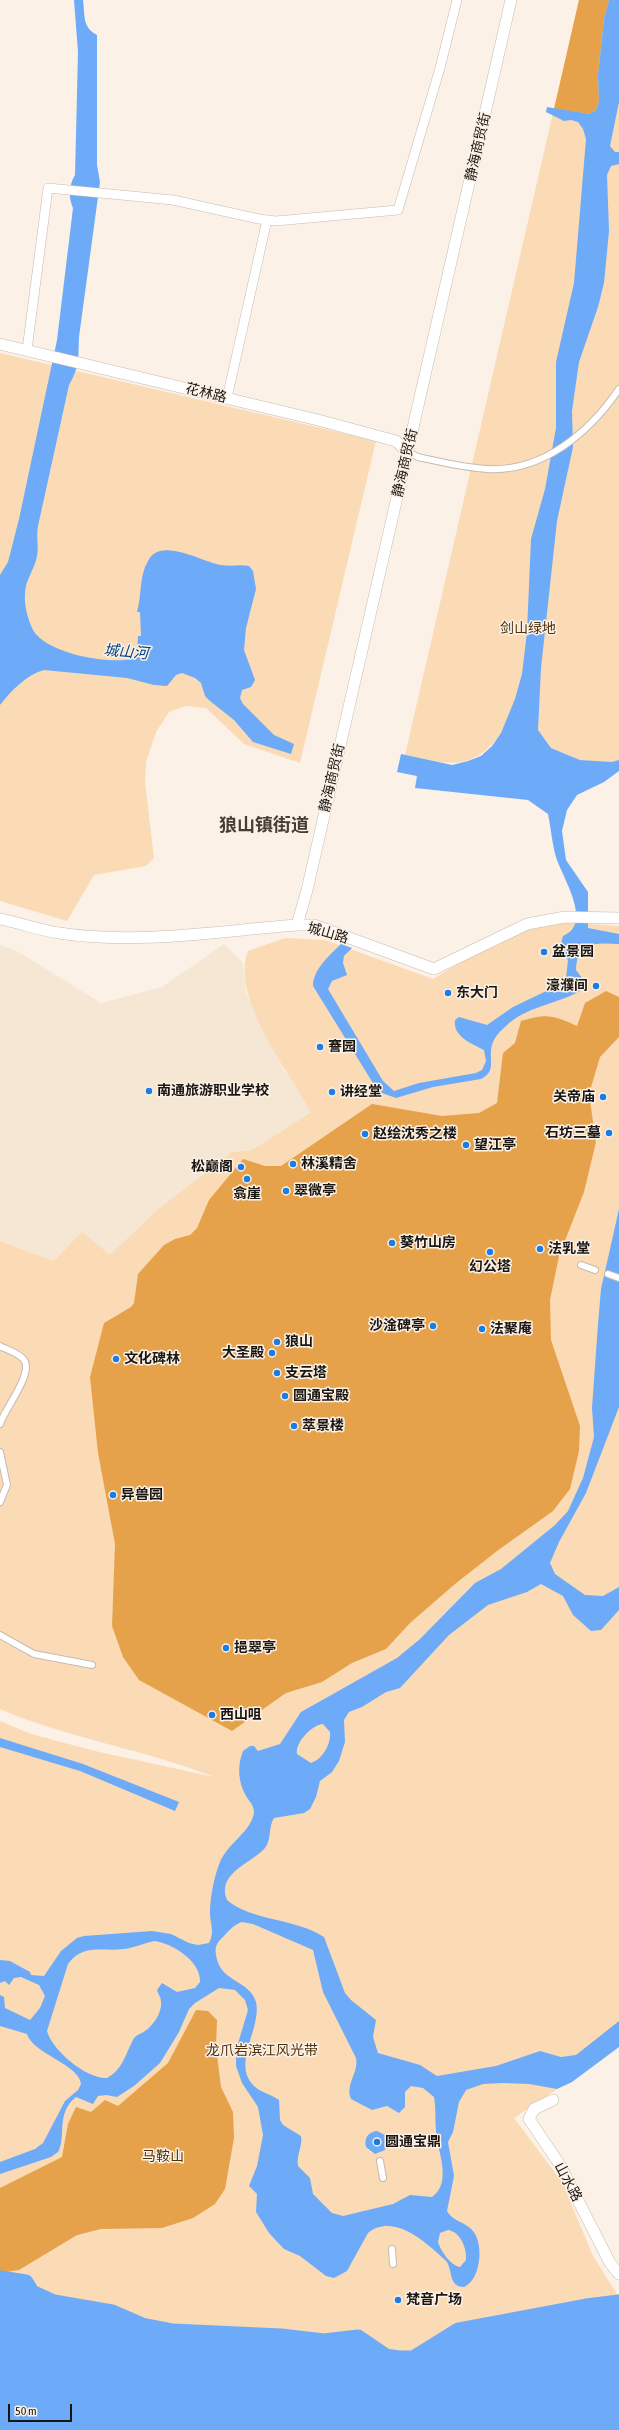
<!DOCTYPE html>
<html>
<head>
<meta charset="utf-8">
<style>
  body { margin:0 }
  #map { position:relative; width:619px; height:2430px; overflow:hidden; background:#fcf1e6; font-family:"Asap Condensed",sans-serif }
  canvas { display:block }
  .scale { position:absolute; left:8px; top:2404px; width:64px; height:18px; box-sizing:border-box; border:2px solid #191612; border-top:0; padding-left:5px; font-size:12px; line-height:14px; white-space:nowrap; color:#191612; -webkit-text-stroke:3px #fcf1e6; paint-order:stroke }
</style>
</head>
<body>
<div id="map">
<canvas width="619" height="2430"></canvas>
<div class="scale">50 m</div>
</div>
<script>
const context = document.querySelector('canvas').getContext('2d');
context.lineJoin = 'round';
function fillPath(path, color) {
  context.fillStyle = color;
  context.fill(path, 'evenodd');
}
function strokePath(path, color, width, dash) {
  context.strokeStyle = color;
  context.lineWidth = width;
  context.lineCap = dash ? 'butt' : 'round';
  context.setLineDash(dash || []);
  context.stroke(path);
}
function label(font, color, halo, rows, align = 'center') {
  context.font = font + ' "Asap Condensed","Noto Sans SC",sans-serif';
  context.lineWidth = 3;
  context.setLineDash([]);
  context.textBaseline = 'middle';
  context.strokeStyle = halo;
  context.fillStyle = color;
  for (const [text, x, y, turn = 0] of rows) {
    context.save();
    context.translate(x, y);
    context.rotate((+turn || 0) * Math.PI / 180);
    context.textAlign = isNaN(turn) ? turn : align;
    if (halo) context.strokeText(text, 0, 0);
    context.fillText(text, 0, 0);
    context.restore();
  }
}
fillPath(new Path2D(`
  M224,944L243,963L246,992L284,1070L312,1111L252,1150L232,1152L157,1210L110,1256L54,1261L0,1241V945L17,951L101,1003L162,987Z`), '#f6e7d5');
fillPath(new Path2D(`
  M579,0H619V764L580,760L551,748L538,730L501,733C473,772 447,765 405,755Z
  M0,353L376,441L300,763L244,744L206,708L185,706L169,712L156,732L146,762L145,782L154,858L146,866L94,875L67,921L0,901Z
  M556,922L619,926V2036L557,2089L514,2118L562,2182L593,2256L619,2297V2302L586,2306L458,2330L413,2358H398L386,2356L358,2337L324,2341L233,2333L173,2331L142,2325L112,2312L54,2302L32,2292L14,2279L0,2278V1721L31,1734L95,1751L214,1777C144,1749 69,1739 0,1709V1241L54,1261L82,1232L110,1255L157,1210L232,1152L252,1150L311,1112C289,1072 230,997 248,951L285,938L325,940L433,979C473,955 512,932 556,922Z`), '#fbdab6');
fillPath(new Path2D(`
  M579,0H609L604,19L598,75L599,102L596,110L591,114L554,109Z
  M606,991L619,997V1037L600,1057L589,1094L596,1142L584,1192L559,1256L550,1300L551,1340L580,1426L579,1451L570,1489L553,1511L497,1551L455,1584L410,1623L386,1649L352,1663L322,1682L286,1693L232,1731L139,1680L123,1657L112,1626L115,1544L98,1453L90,1377L104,1323L131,1307L134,1303L138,1274L164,1245L175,1239L190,1235L197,1228L209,1200L243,1159L265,1166H281L372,1104L442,1116L479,1113L497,1103L503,1053L515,1043L521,1021C546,1013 554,1015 577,1026L585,1003Z
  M196,2010L208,2011L217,2020L216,2047L221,2087L233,2112L234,2138L225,2189L215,2204L193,2218L162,2228L101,2229L77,2235L19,2270L0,2273V2188L62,2157L68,2124L76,2107L91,2112L105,2100L118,2106L168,2063Z`), '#e6a24b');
fillPath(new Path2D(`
  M74,0H83C85,14 82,28 97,35V165L100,182L79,337C78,357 80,366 69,385L38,526C36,537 39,546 37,556C35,569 25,580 25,594C24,605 28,620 33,630C47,654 107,664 132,659L137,653L138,636H141L140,612H137C142,595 139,576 148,561C160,536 202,562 221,565C231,567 240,564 249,566L253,571L256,589L246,628L244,650L255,680L251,687L242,690L240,698L243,704L274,735L294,744L291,754L253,742L234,720L210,701L205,696L201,683L195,678L182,673L176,675L167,686L154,685L127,678L44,670C26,675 11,691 0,705V575L8,562L19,519L57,340L73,208C68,197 69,185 75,175L78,52Z
  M609,0H619V102L610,146L615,152H619V164L611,166L607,175L609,231L604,283L598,307L579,362L572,411L573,447L557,521L541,668L538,730L551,748L580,760L612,762L619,760V771L604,782L577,795L567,810L562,831L566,860L588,892V928L619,934V944C596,943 577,941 576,970L582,978L580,991C555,1005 526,1006 505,1027C498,1033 492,1040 491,1050C490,1063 495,1072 481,1079L433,1087L396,1098L382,1093L376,1088L313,986C313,969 330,955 341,944L352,948L344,956L343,963L347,975L332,981L328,989L383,1081L394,1091L419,1083L476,1073L482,1070L486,1061L484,1050C471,1043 453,1037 455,1020L459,1017L487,1025L513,1007L561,984L566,978L568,960L559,951L563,936C594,924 562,877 556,857C552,843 551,828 548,814L528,800L415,788L417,776L397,772L401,754L452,765L468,761L481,756L492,746L501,733L515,699L522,674L527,632L531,539L545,489L556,428V362L574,283L586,139L583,129L578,122L571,120L564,121L546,112L547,107L590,114L596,110L599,102L598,75L604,19Z
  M619,1209V1407L586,1493L559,1542L550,1563L555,1574L585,1595L603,1596L619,1587V1610L601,1630L591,1631L573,1615L563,1596L541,1584L527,1592L488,1605L449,1635L400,1688L386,1692L362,1707L349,1712L344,1720L345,1742L339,1761L332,1772L320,1781L316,1797L310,1809L304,1813L274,1818C268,1827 272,1839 265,1848C252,1863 216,1873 227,1900C251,1921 295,1918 324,1937L345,1993L351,2000L376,2020L373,2037L378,2053L420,2065L437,2076L496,2066L540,2051L561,2057L576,2055L619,2021V2047L572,2082L557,2089L529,2084L503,2083L483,2084L466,2090L459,2102L453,2132L448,2142L454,2176L447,2211C453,2222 466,2222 473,2231C484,2244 481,2280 464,2287C448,2287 453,2269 446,2261C428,2244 394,2212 368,2233L347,2271L334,2278L326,2276L300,2256L284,2249L269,2233L256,2212L257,2194L249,2186L257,2166L263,2135L258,2107L242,2083L236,2066V2050L248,2010L245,2000L235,1990L219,1988L195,2003L189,2009L179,2032L160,2063L134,2086L117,2097L106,2095L98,2096L93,2104L76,2097C55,2114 67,2136 58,2152L51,2157L0,2174V2162L35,2149L43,2143L65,2101L78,2090L81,2084C80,2065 32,2053 27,2034L0,2026V1995L4,1997L5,2008L30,2020L40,2008L45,1996L39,1985L21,1977L14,1978L9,1985L5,1981L0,1983V1960L10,1961L30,1972L31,1975L44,1976L61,1951L77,1938L84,1936L152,1931L171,1934L189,1943L198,1945L209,1943C215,1931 210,1925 210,1913C210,1897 214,1877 220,1862C228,1843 252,1831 254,1812C254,1805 249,1801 246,1796C238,1782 237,1766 243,1751L250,1746H254L258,1751L280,1744L301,1712L397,1658L420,1639L475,1583L501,1569L555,1525L568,1511L583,1478L594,1437L592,1408L598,1324L601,1289ZM323,1724L330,1732C331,1744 323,1759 311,1763L297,1754C295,1742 312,1725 323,1724ZM242,1922L253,1924L313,1950L323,1992L356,2058C359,2073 345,2084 351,2099L372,2110L387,2106L399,2113L405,2107V2092L411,2086L423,2088L434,2097C436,2108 435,2119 436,2131C437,2151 453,2182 432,2197L410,2195L393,2204L343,2216L332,2213L313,2194L310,2178L298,2166C296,2155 303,2146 301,2136L283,2125L280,2120L279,2100C271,2094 261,2093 253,2085C232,2062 262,2028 256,2002C249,1979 220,1983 216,1955C215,1948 216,1944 221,1939C228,1932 233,1925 242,1922ZM154,1941C172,1943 201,1961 200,1982L195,1988L177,1992L162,1983L157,1990C158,1994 161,1997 161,2002C162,2012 154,2025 145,2031C141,2034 135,2035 133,2040C125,2055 123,2069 107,2078C86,2079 52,2050 47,2031L68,1964C83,1943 102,1952 124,1949C134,1948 144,1943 154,1941ZM448,2230C461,2232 467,2249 466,2260L460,2267C450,2265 441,2251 438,2242L440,2233Z
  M0,1738L83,1764L179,1802L175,1811L80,1771L0,1747Z
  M377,2131L387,2136L388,2144L385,2150L375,2154L366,2147C364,2138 368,2132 377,2131Z
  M0,2278L26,2282L32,2292L54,2302L112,2312L142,2325L173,2331L281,2336L324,2341L358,2337L386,2356L398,2358H413L458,2330L586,2306L619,2302V2430H0Z`), '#6dabf8');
strokePath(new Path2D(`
  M0,2278L26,2282L32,2292L54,2302L112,2312L142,2325L173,2331L281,2336L324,2341L358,2337L386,2356L398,2358H413L458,2330L586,2306L619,2302`), '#6dabf8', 15);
const pedestrian = new Path2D(`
  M408,452L418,457C441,462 465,468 488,469C543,472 590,432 619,389
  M581,1265L595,1270
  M608,1274L619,1278
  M0,1346C7,1350 19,1353 24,1360C34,1373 4,1410 0,1424
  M0,1452L7,1485L0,1502
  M0,1635L34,1654L92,1665
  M380,2161L383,2178
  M392,2249L393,2264`);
const minor = new Path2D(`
  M27,350L48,188L173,200L259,219L276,221L398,210L440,68L457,0
  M227,398L267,220`);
const tertiary = new Path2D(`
  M0,344L318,420L396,441L408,452
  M0,919C20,923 39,930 59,933C137,945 219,931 297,925H314L434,969L527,924L565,917L619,918
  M297,925L307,890L511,0
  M553,2100L534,2109L529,2119L560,2165L610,2263L619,2274`);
strokePath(pedestrian, '#c5bbb0', 8);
strokePath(minor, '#c5bbb0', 10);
strokePath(tertiary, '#c5bbb0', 12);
strokePath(pedestrian, '#fff', 6);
strokePath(minor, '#fff', 9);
strokePath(tertiary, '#fff', 11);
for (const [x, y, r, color] of [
  [544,952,4,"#1a7de5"],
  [596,986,4,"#1a7de5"],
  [448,993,4,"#1a7de5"],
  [320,1047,4,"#1a7de5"],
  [149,1091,4,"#1a7de5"],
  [332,1092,4,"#1a7de5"],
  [603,1097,4,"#1a7de5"],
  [609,1133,4,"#1a7de5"],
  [365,1134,4,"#1a7de5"],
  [466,1145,4,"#1a7de5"],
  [293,1164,4,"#1a7de5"],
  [241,1167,4,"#1a7de5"],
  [247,1179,4,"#1a7de5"],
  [286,1191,4,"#1a7de5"],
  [392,1243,4,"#1a7de5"],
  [540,1249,4,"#1a7de5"],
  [490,1252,4,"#1a7de5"],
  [433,1326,4,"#1a7de5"],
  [482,1329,4,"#1a7de5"],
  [277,1342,4,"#1a7de5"],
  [272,1353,4,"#1a7de5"],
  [116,1359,4,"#1a7de5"],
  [277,1373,4,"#1a7de5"],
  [285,1396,4,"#1a7de5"],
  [294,1426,4,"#1a7de5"],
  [113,1495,4,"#1a7de5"],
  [226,1648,4,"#1a7de5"],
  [212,1715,4,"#1a7de5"],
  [377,2142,4,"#1a7de5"],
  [398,2300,4,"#1a7de5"]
]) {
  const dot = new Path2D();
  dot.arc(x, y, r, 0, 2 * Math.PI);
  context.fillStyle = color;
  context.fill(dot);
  strokePath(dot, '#fcf1e6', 1.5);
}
label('14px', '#191612', '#fcf1e6', [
  ["静海商贸街",478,147,-77],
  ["花林路",206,393,14],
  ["静海商贸街",405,463,-77],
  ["静海商贸街",332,778,-77],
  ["城山路",328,933,16],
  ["山水路",568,2182,62]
]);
label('14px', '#4d320d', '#fcf1e6', [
  ["剑山绿地",528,629],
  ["龙爪岩滨江风光带",262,2051],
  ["马鞍山",163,2157]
]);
label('bold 14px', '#191612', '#fcf1e6', [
  ["盆景园",552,952],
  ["濠濮间",588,986,"right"],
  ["东大门",456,993],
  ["謇园",328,1047],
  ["南通旅游职业学校",157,1091],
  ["讲经堂",340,1092],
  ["关帝庙",595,1097,"right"],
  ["石坊三墓",601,1133,"right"],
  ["赵绘沈秀之楼",373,1134],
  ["望江亭",474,1145],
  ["林溪精舍",301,1164],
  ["松巅阁",233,1167,"right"],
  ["翠微亭",294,1191],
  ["翕崖",247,1194,"center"],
  ["葵竹山房",400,1243],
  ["法乳堂",548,1249],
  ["幻公塔",490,1267,"center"],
  ["沙淦碑亭",425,1326,"right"],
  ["法聚庵",490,1329],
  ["狼山",285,1342],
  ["大圣殿",264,1353,"right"],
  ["文化碑林",124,1359],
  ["支云塔",285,1373],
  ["圆通宝殿",293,1396],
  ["萃景楼",302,1426],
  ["异兽园",121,1495],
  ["挹翠亭",234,1648],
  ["西山咀",220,1715],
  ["圆通宝鼎",385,2142],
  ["梵音广场",406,2300]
], 'left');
label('italic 15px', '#014589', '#fcf1e6', [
  ["城山河",126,652,5]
]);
label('bold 18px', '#463e35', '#fcf1e6', [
  ["狼山镇街道",264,825]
]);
</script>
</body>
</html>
